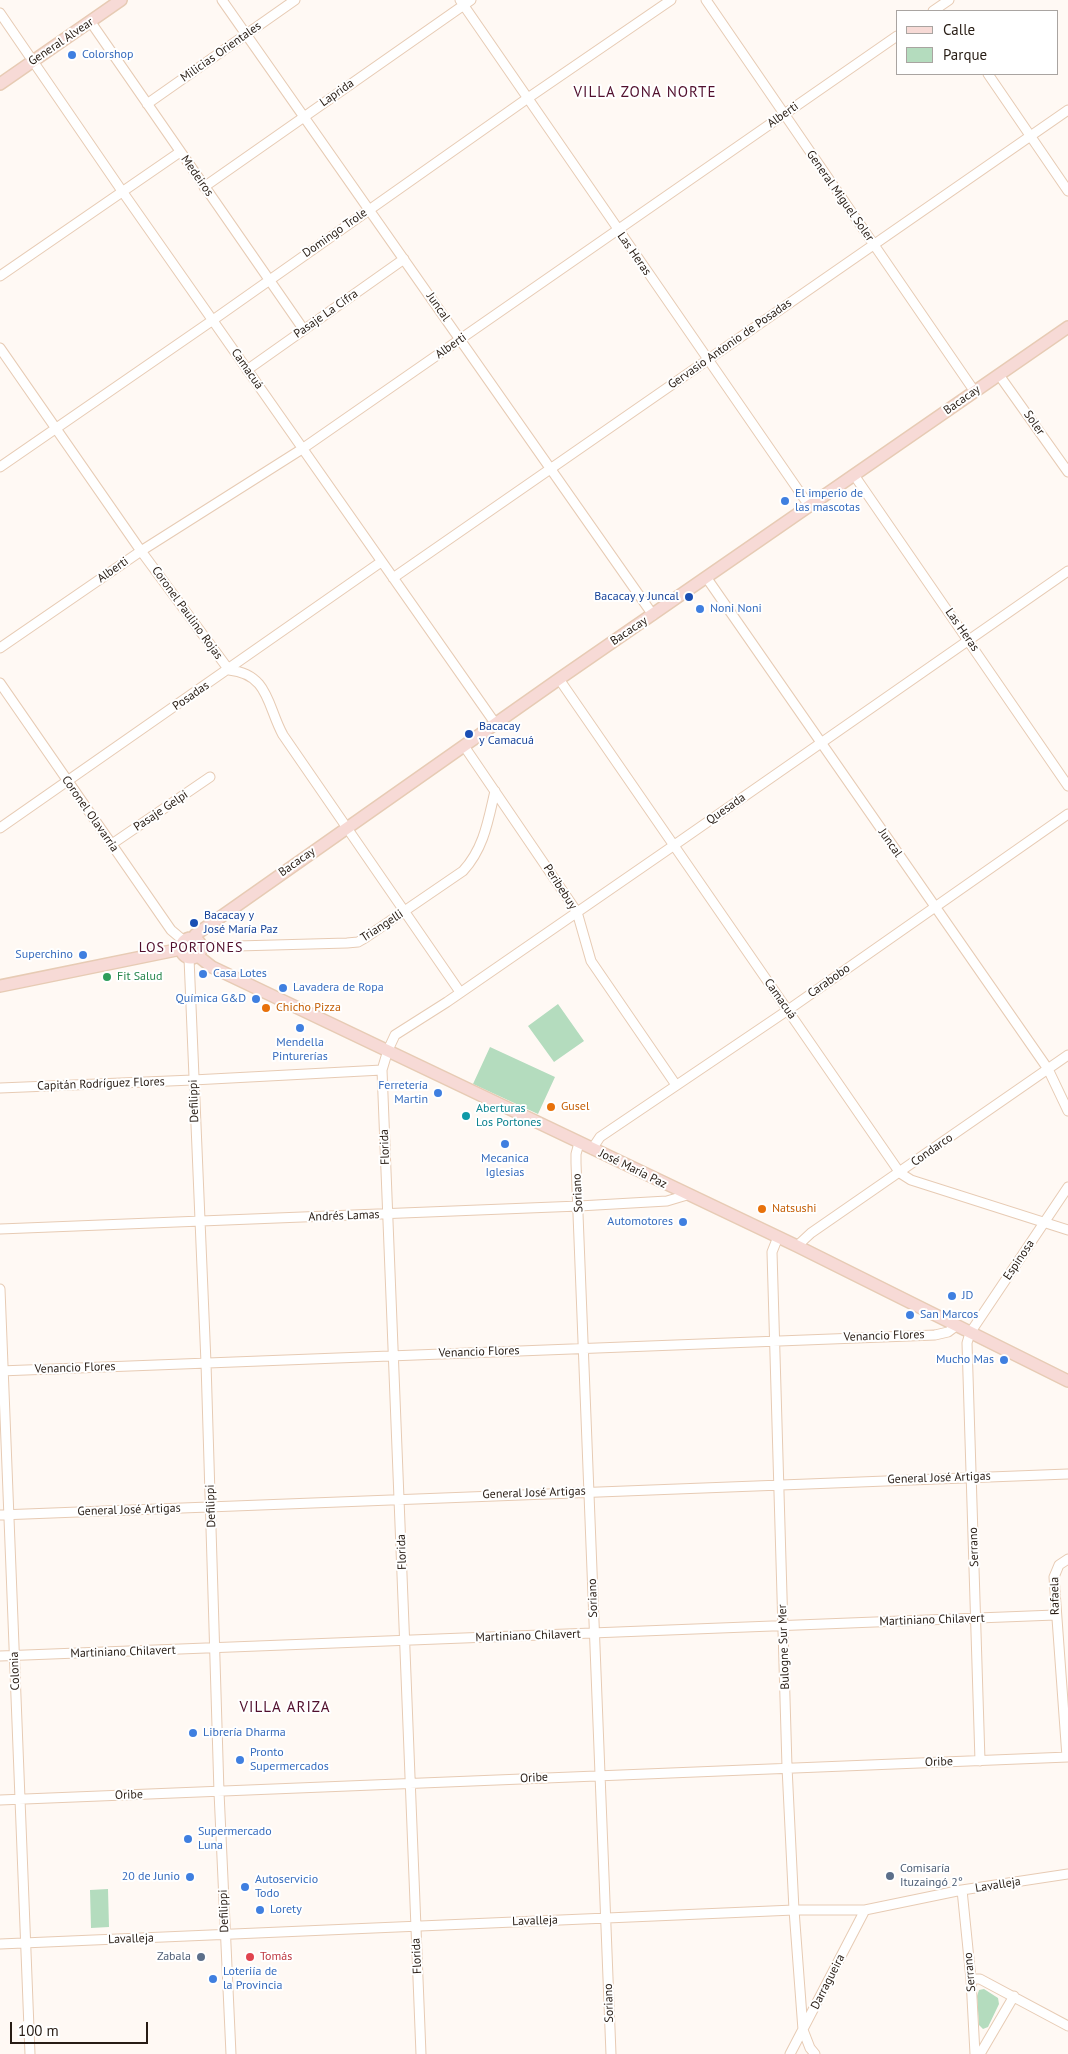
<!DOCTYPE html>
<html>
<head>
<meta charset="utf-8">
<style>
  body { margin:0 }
  #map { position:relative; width:1068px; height:2054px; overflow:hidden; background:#fff9f4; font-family:"PT Sans",sans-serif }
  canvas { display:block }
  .legend { position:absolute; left:896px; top:10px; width:162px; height:65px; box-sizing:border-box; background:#fff; border:1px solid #a9a4a1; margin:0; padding:6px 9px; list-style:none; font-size:15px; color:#271c14 }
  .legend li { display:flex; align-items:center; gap:10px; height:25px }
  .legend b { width:25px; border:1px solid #a9a4a1 }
  .scale { position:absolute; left:10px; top:2022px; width:138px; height:22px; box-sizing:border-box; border:2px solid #271c14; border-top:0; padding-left:6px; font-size:15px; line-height:18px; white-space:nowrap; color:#271c14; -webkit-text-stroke:4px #fff; paint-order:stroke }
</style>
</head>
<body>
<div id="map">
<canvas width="1068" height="2054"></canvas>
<ul class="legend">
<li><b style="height:6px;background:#f7dad6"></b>Calle</li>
<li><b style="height:14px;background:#b4dcbe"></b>Parque</li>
</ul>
<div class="scale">100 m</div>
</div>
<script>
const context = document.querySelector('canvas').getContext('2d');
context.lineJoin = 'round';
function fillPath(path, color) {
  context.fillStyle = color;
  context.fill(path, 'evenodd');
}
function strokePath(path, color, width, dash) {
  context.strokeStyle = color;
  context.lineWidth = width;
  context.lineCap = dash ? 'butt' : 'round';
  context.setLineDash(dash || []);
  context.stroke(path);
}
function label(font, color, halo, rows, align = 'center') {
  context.font = font + ' "PT Sans",sans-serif';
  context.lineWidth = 4;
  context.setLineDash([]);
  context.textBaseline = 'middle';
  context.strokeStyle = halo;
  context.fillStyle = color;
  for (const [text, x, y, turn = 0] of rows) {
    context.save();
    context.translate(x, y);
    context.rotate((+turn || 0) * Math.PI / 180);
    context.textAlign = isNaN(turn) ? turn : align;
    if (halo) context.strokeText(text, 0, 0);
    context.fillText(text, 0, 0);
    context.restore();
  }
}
fillPath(new Path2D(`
  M558,1004L584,1041L554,1062L528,1026Z
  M490,1047L555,1077L538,1114L473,1084Z
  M108,1889L109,1927L91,1928L90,1890Z
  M984,1989L998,1998L999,2004L988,2027L983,2029L979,2025L977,1996L979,1990Z`), '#b4dcbe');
const street = new Path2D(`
  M222,0L653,615
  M460,0L810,507
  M706,0L975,392
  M933,11L949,0
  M0,13L122,191L495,723
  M90,21L304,330
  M988,74L1068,191
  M147,104L295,0
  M204,187L471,0
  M0,276L180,152
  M0,348L141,551L229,670C269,674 267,706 283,735L460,992
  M247,370L404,259
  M999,375L1068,472
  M0,467L213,320L528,98L671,0
  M854,475L1068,786
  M706,577L1048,1069L1068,1111
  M393,578L1068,110
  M0,648L141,551L302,449L897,36
  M559,679L900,1173L911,1180L1068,1230
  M0,683L171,930L184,941
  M464,746L577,912L591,961L676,1085
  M0,828L381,562
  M112,844L210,777
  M201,947L347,943L358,942L365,938L463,871C484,848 488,821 495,791
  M189,958L206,1363L219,1792L231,2054
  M0,1088L193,1080L382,1070
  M579,1143L576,1154V1163L611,2054
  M592,1149L600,1137L788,1010L1068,814
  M0,1229L579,1206L667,1201L687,1195
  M778,1237L772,1252L787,1767L794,1910L803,2030L810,2048L815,2054
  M797,1246L811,1233L1068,1055
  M0,1289L30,2054
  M0,1371L935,1335L948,1332L956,1326
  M0,1515L1068,1474
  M0,1656L1055,1615
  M1067,1757L1054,1577L1059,1565L1068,1559
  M980,1761L967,1343L970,1333L1068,1187
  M0,1800L1068,1757
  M962,1890L971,1979L975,2054
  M0,1944L794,1910H865L962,1890L1068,1874
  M971,1979H980L1068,2026
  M421,2054L382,1070L388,1050L395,1035L447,1002L673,846L1068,571
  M790,2054L865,1910
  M980,2054L1014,1996`);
const secondary = new Path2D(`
  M0,84L121,0
  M181 948a10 10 0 1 1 20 0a10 10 0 1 1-20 0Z
  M194,939L195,935L559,679L1068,327
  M198,956L212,967L797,1246L1068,1381
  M0,986L181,949`);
strokePath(street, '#e7cbb4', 11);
strokePath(secondary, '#e7cbb4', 14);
strokePath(street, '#fff', 9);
strokePath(secondary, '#f7dad6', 11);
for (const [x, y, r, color] of [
  [72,55,5,"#3f7fe0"],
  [785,501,5,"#3f7fe0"],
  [689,597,5,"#1a4fb4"],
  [700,609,5,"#3f7fe0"],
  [469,734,5,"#1a4fb4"],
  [194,923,5,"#1a4fb4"],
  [83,955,5,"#3f7fe0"],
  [203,974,5,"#3f7fe0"],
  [107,977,5,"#2e9e5b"],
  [283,988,5,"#3f7fe0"],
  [256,999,5,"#3f7fe0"],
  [266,1008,5,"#e8710a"],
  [300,1028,5,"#3f7fe0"],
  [438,1093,5,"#3f7fe0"],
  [551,1107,5,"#e8710a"],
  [466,1116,5,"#0f9aa8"],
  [505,1144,5,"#3f7fe0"],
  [762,1209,5,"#e8710a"],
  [683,1222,5,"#3f7fe0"],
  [952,1296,5,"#3f7fe0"],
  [910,1315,5,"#3f7fe0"],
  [1004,1360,5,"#3f7fe0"],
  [193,1733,5,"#3f7fe0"],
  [240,1760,5,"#3f7fe0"],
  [188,1839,5,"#3f7fe0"],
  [890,1876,5,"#5c6f8a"],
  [190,1877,5,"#3f7fe0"],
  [245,1887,5,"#3f7fe0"],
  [260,1910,5,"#3f7fe0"],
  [201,1957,5,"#5c6f8a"],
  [250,1957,5,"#e0444e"],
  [213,1979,5,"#3f7fe0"]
]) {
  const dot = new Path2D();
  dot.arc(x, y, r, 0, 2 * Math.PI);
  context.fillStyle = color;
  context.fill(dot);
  strokePath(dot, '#fff', 2);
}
label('12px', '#271c14', '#fff', [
  ["General Alvear",61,42,-34],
  ["Milicias Orientales",221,52,-35],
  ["Laprida",337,93,-35],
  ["Alberti",783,115,-35],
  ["Medeiros",197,176,55],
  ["General Miguel Soler",840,196,55],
  ["Domingo Trole",335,233,-35],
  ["Las Heras",634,254,55],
  ["Juncal",438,307,55],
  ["Pasaje La Cifra",326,314,-35],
  ["Gervasio Antonio de Posadas",730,344,-35],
  ["Alberti",451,346,-35],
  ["Camacuá",247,369,55],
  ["Bacacay",962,400,-35],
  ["Soler",1034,423,55],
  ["Alberti",113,570,-35],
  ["Coronel Paulino Rojas",187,613,54],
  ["Las Heras",962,630,55],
  ["Bacacay",629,631,-34],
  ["Posadas",191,696,-35],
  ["Quesada",726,809,-35],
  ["Pasaje Gelpi",161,811,-34],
  ["Coronel Olavarría",90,814,55],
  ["Juncal",890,843,55],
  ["Bacacay",297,862,-35],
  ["Peribebuy",560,887,57],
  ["Triangelli",382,926,-33],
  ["Carabobo",829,981,-35],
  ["Camacuá",780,999,55],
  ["Capitán Rodríguez Flores",101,1084,-2],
  ["Defilippi",194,1101,-92],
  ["Florida",385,1147,-92],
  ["Condarco",932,1150,-35],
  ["José María Paz",633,1169,26],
  ["Soriano",578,1193,-93],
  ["Andrés Lamas",344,1216,-2],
  ["Espinosa",1019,1260,-56],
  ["Venancio Flores",884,1336,-2],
  ["Venancio Flores",479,1352,-2],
  ["Venancio Flores",75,1368,-2],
  ["General José Artigas",939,1478,-2],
  ["General José Artigas",534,1493,-2],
  ["Defilippi",211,1506,-92],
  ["General José Artigas",129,1510,-2],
  ["Serrano",974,1547,-92],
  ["Florida",402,1552,-92],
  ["Rafaela",1055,1596,-91],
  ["Soriano",593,1598,-92],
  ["Martiniano Chilavert",932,1620,-2],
  ["Martiniano Chilavert",528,1636,-2],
  ["Bulogne Sur Mer",784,1647,-92],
  ["Martiniano Chilavert",123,1652,-2],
  ["Colonia",15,1671,-92],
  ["Oribe",939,1762,-2],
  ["Oribe",534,1778,-3],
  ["Oribe",129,1795,-2],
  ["Lavalleja",998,1885,-9],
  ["Defilippi",224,1911,-92],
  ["Lavalleja",535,1921,-2],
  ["Lavalleja",131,1939,-2],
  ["Florida",417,1956,-93],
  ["Serrano",970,1972,-95],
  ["Darragueira",828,1982,-63],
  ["Soriano",609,2003,-92]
]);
label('12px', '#366cbe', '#fff', [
  ["Colorshop",82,55],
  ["El imperio de",795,494],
  ["las mascotas",795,508],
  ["Noni Noni",710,609],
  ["Superchino",73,955,"right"],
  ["Casa Lotes",213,974],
  ["Lavadera de Ropa",293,988],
  ["Química G&D",246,999,"right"],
  ["Mendella",300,1043,"center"],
  ["Pinturerías",300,1057,"center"],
  ["Ferretería",428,1086,"right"],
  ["Martin",428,1100,"right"],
  ["Mecanica",505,1159,"center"],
  ["Iglesias",505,1173,"center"],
  ["Automotores",673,1222,"right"],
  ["JD",962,1296],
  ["San Marcos",920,1315],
  ["Mucho Mas",994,1360,"right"],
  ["Librería Dharma",203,1733],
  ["Pronto",250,1753],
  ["Supermercados",250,1767],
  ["Supermercado",198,1832],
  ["Luna",198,1846],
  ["20 de Junio",180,1877,"right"],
  ["Autoservicio",255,1880],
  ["Todo",255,1894],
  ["Lorety",270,1910],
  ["Loteriía de",223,1972],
  ["la Provincia",223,1986]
], 'left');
label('12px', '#164399', '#fff', [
  ["Bacacay y Juncal",679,597,"right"],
  ["Bacacay",479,727],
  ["y Camacuá",479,741],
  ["Bacacay y",204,916],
  ["José María Paz",204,930]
], 'left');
label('12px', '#27864d', '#fff', [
  ["Fit Salud",117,977]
], 'left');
label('12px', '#c56008', '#fff', [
  ["Chicho Pizza",276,1008],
  ["Gusel",561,1107],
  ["Natsushi",772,1209]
], 'left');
label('12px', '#0d838f', '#fff', [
  ["Aberturas",476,1109],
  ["Los Portones",476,1123]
], 'left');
label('12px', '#4e5e75', '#fff', [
  ["Comisaría",900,1869],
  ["Ituzaingó 2°",900,1883],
  ["Zabala",191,1957,"right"]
], 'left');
label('12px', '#be3a42', '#fff', [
  ["Tomás",260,1957]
], 'left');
context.letterSpacing = '1px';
label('14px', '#510f2d', '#fff', [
  ["LOS PORTONES",191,948]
]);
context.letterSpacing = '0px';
context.letterSpacing = '1px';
label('15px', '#510f2d', '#fff', [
  ["VILLA ZONA NORTE",645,93],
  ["VILLA ARIZA",285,1708]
]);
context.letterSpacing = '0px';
</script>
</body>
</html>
